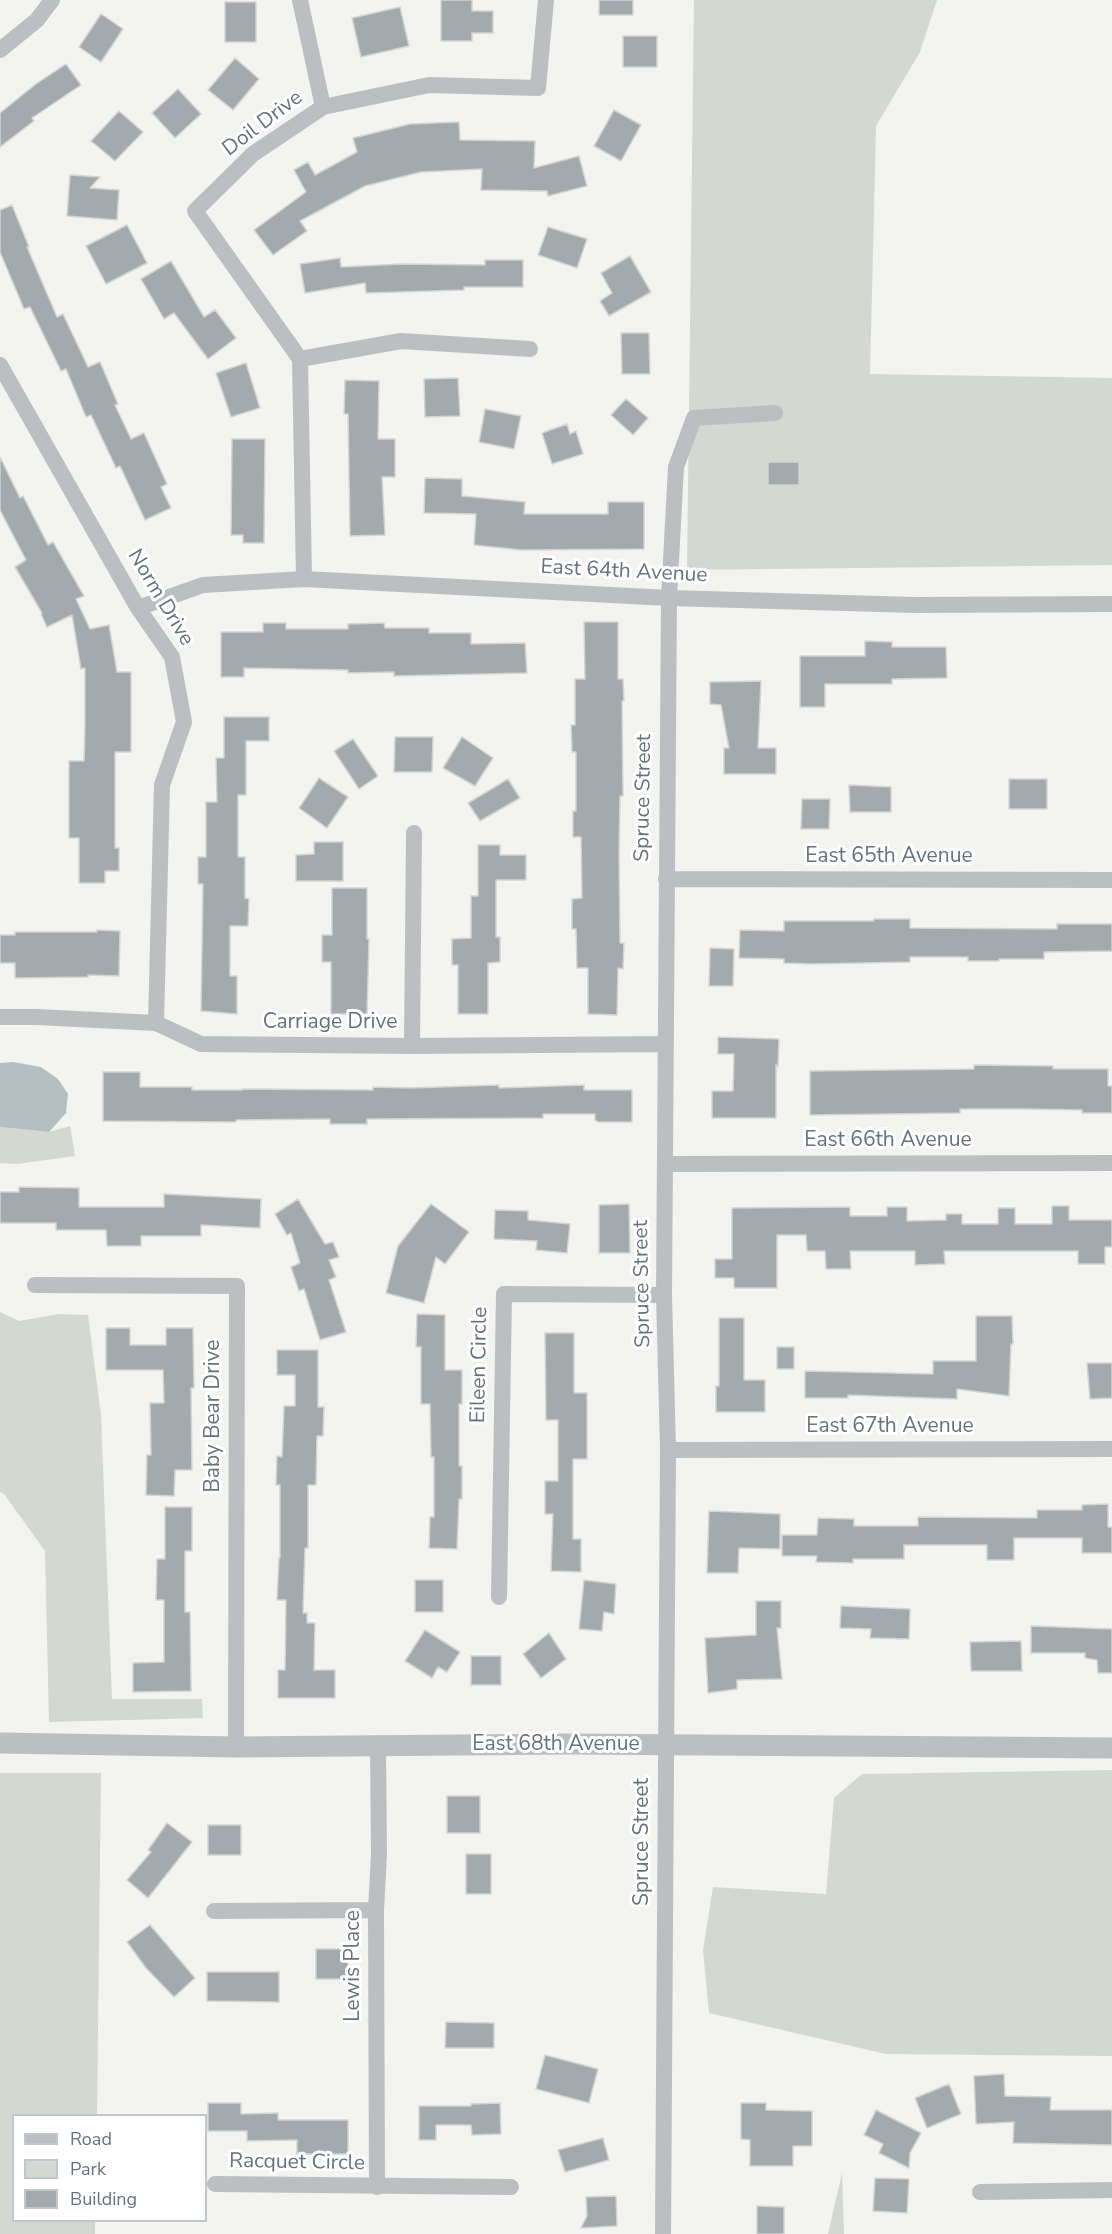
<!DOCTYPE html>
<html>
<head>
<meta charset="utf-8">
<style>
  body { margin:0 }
  #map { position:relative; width:1112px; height:2234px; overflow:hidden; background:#f3f3f0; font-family:"Nunito Sans",sans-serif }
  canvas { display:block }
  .legend { position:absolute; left:12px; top:2114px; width:195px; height:108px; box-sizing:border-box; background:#fff; border:2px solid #c2c7cb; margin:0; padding:8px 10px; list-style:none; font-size:18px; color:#66737d }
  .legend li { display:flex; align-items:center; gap:12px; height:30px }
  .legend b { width:30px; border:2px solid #c2c7cb }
</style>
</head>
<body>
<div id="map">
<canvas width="1112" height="2234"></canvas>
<ul class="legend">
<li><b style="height:8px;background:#bbbfc1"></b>Road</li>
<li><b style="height:16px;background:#d3d8d0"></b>Park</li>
<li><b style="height:16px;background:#a3aaae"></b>Building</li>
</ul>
</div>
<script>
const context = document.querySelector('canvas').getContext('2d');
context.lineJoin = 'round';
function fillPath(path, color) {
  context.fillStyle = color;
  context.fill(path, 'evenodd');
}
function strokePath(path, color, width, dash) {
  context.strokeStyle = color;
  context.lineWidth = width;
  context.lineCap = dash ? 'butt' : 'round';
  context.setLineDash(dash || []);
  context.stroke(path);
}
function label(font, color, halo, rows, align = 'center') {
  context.font = font + ' "Nunito Sans",sans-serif';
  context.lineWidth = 6;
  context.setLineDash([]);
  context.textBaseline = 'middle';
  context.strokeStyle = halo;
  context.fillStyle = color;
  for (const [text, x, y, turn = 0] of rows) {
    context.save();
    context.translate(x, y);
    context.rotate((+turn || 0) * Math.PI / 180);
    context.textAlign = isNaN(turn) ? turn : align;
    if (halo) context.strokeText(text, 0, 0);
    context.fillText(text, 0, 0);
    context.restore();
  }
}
fillPath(new Path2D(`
  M694,0H937L920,52L876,126L870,374L1112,378V565L687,570Z
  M70,1126L75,1156L17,1164L0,1163V1127L49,1132Z
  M0,1312L19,1321L59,1314L88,1315L101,1415L112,1699H202L203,1718L49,1722L45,1551L4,1494L0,1492Z
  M1112,1770V2056L886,2054L709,2013L703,1950L713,1887L826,1894L834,1798L862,1774Z
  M0,1773H101L97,2115L14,2116V2220L95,2221V2234H0Z
  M842,2173L844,2234H828Z`), '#d3d8d0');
fillPath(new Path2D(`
  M13,1062L41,1067L58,1079L68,1094L66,1113L49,1132L0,1127V1063Z`), '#b4bfc2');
const building = new Path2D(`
  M441,0H472V11H493V33H472V41H441Z
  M599,0H633V15H599Z
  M225,2H256V42H225Z
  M400,7L409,46L361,57L352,18Z
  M101,14L123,29L101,62L79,47Z
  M623,36H657V67H623Z
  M235,58L259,79L233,110L208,90Z
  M66,64L81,85L32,118L34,121L0,147V113L36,84Z
  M178,89L201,114L175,138L152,113Z
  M614,110L641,125L621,161L594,146Z
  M119,111L143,132L115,161L91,141Z
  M459,122L460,140L535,141L534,168L579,156L587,186L548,196L547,191L481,190L482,169L421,172L365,186L300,221L307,231L273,255L254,230L306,192L294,170L308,162L315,175L357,152L353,138L410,124Z
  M70,175L100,177L90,188L119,190L117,220L67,216Z
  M12,205L29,247H27L57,317L63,314L88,367L100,362L118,404L115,405L131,439L144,433L167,484L161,487L171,508L145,520L120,466L116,468L91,415L86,417L66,369L61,371L30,307L24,309L0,252V210Z
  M127,225L147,263L106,284L86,246Z
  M548,227L587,239L577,268L538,255Z
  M630,256L651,292L609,316L600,301L612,293L601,273Z
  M340,258L341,267L402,264L485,265V260H523V287H464V290L366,293L365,283L305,293L300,264Z
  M171,261L204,317L215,310L236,338L208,359L174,313L164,319L141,279Z
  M621,333H649L650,374H622Z
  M246,363L260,408L231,417L216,373Z
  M458,378L460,416L425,417L424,379Z
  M345,380L379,381L378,439H395V477H382L385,535L350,536L348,414H344Z
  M626,399L648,418L633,435L611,415Z
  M485,409L521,416L514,449L479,442Z
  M567,424L570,434L576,431L583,454L552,464L542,433Z
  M232,439H265L264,543H243V535H231Z
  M0,457L20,498L23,496L48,545L53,542L84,596L76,599L90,629L109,625L117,672H131V752H115V848H119V871H105V883H79V838H69V761H84L85,726V668L81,669L72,615L47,627L41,614L42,613L15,567L26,560L0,510Z
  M768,462H799V485H768Z
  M425,478L462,479V496L525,502L524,514H608V502H644V549L521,550L474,545L476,514L424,513Z
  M584,622H618V679H623L624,701H622L623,796H620L619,852L620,943H624L623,969L618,968L617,1015L588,1014V968H577L576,929H572V899L582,898L581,837H573V811H576V752H572L571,725H575V679H585Z
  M263,623H286V629H348V624L384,623L385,628H429V633H471V644L525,643L527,673L394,676V672L348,673V670L244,668V677H221V632H263Z
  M865,641L892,642V647H946L947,678L892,679V684H825V707H800V656H865Z
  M761,681L758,748H776V774H724V748H729L721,705L710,704V682Z
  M224,717H269V741H246V795H238V857H245V898L249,899L248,926H230V976H237V1014L201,1011L203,884H198V857H206V802H217L216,758H224Z
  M395,737H433L432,772H394Z
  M462,737L493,758L475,786L443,768Z
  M353,739L378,776L359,789L334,751Z
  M319,778L348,797L327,828L299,808Z
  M508,779L520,798L480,821L468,803Z
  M1009,779H1047V809H1009Z
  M849,785L891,787V812H850Z
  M802,799H830L829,829H801Z
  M314,842H343V881H296V855L314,854Z
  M478,845H500V855H526V880H496V937H500V962L488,963V1014H458V965H452V939L471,938V896H478Z
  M332,888H367V939H369L367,1014H331V962H322V935H332Z
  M874,919H910V928L1057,929V924H1112V951L1044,952V959H999V961H968V957H910V962L811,964L784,963V959L739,958L740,930L784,931V921H874Z
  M97,930L120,931L119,976L88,975V977L15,978V963H0V935H15V932H97Z
  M710,948L734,949L733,986H709Z
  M718,1037L779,1039L778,1066L776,1065V1118H712V1091H733L734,1054H718Z
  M974,1065L1053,1066V1069H1108V1086H1112V1113H1082V1110L1027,1109H960V1113L810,1115V1071L974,1069Z
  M103,1072H140V1087H192V1090H242V1089L373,1090V1087L411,1088L499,1085V1088L584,1085V1090H632V1122H598L595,1120V1114H543V1118L367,1119V1124H330V1119L236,1120V1122L103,1121Z
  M19,1187L79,1188V1207H164V1194L261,1199L260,1228L201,1225V1236H141V1246H107L106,1230H56V1223H0V1192H19Z
  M298,1199L325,1244L333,1242L339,1257L329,1260L336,1277L329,1280L346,1332L320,1340L304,1289L299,1291L291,1267L300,1263L291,1233L287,1235L275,1214Z
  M431,1204L469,1232L445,1264L436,1257L424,1303L386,1293L398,1246Z
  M629,1204L630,1253H599V1205Z
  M1052,1206H1069V1220H1112V1247H1105V1264H1078V1251H944L945,1264L915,1265V1251H850L851,1269H826L825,1251H807L806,1235H777V1288H734V1278H715V1259H732V1208L850,1207V1216H887V1207H907V1221L946,1220V1214H962V1224H998V1208H1015V1224H1052Z
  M495,1210L528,1211V1220L570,1224L567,1253L536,1250L537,1241L494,1239Z
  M417,1314L445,1315V1370H462V1404H459V1466H462V1499H459L457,1549L429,1548L430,1517H434V1457H431L430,1404H421V1347H416Z
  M976,1316H1012L1013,1344H1011L1009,1396L957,1389V1399L848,1395V1398H805V1371L933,1374V1361H976Z
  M719,1318H744V1380H765V1412H716V1386H719Z
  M106,1328H130V1345H166V1328H193L194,1388H191L192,1470H175L174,1496L146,1495L147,1455H151L150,1403H164L163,1370H106Z
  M545,1333H574V1393H587V1459H573V1539H581V1572L551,1571L553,1514H545V1481H558V1420H546Z
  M777,1347H794V1369H777Z
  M277,1350H318V1407H324L323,1436H317L316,1485H308V1548H305L303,1613H307V1623H315L314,1670H335V1698H278V1670H285L286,1600H277L279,1558H280V1485H276L277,1456L282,1457L284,1406H295V1375H277Z
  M1087,1363H1112V1398L1090,1399Z
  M1108,1504V1527H1112V1553H1082V1538H1014V1560H987V1545H904V1559H853V1563L816,1562L817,1556H782V1535H817L818,1518L854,1519V1526H918V1517L1037,1518V1510H1082V1505Z
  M165,1507H192V1551H185V1612H190L191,1691L133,1692V1663L164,1662V1600H156L157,1559H165Z
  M709,1511L780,1514V1549L739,1548L738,1573H707Z
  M415,1580H443V1612H415Z
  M584,1580L616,1584L614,1614L604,1612L602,1631L579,1629Z
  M756,1601H781V1628H777L782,1679L737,1680V1689L708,1693L705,1638L756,1635Z
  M841,1606L910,1609L909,1639L870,1638L871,1629L840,1628Z
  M1031,1626L1112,1629V1673H1098L1097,1660L1085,1658V1653H1031Z
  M425,1630L460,1652L447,1672L438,1667L432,1678L405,1661Z
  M549,1633L566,1659L541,1678L523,1654Z
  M1021,1641L1022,1671H971L970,1642Z
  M471,1656H501V1685H471Z
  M447,1796H480V1833H447Z
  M167,1823L192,1842L148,1898L127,1880L151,1852L148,1850Z
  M208,1825H241V1855H208Z
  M466,1854H491V1894H466Z
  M150,1925L195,1978L174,1997L146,1968L127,1942Z
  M316,1949H348V1979H316Z
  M207,1972H279V2002L207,2001Z
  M446,2022L494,2023V2048H445Z
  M545,2055L598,2069L589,2103L536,2089Z
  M1004,2074L1005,2096L1051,2097L1050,2110H1112V2145L1013,2143L1014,2122L976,2124L974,2076Z
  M949,2084L961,2114L927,2128L915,2098Z
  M208,2103H241V2114L278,2113V2120H348V2154H297V2140L247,2141V2131H208Z
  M500,2103L501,2134L472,2135L471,2125H436V2140H419V2106H471V2104Z
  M741,2103H766V2110L812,2111V2146H793V2166H750V2140L741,2139Z
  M876,2110L921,2133L910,2153L909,2168L879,2153L883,2144L864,2135Z
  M603,2138L609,2160L565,2172L558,2150Z
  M875,2178L909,2179L907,2213L873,2211Z
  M616,2196L617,2226L581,2228L587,2216L586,2197Z
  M757,2206L784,2207V2234H757Z`);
fillPath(building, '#a3aaae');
strokePath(building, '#d4d4d3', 1.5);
strokePath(new Path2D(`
  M300,0L323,107
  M0,50L37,20L52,0
  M300,359L401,341L530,349
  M0,365L138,608L172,657L184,722L162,785L156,1023
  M304,579L300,359L195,211L253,154L323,107L429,85L538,88L546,0
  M138,608L203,585L304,579L669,598L915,605L1112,604
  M666,879L1112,880
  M0,1017H37L156,1023L201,1044L412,1046L665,1044
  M412,1046L414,833
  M665,1164L1112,1163
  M35,1285L237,1286L236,1747
  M668,1450L1112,1449
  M499,1597L504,1294L664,1295
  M214,1911L376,1910
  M215,2184L511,2187
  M377,2187L376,1910L379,1854L378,1746
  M980,2192L1112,2190
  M663,2234L668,1450L664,1295L669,598L676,467L694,418L775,413`), '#bbbfc1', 16);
strokePath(new Path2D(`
  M0,1743L236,1747L569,1744L1112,1748`), '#bbbfc1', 21);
label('21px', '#66737d', '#fff', [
  ["Doil Drive",263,124,-37],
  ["East 64th Avenue",624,572,3],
  ["Norm Drive",160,598,59],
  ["Spruce Street",644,798,-89],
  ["East 65th Avenue",889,857],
  ["Carriage Drive",330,1023],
  ["East 66th Avenue",888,1141],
  ["Spruce Street",643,1284,-91],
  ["Eileen Circle",480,1365,-89],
  ["Baby Bear Drive",214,1416,-90],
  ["East 67th Avenue",890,1427],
  ["East 68th Avenue",556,1745],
  ["Spruce Street",643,1842,-90],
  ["Lewis Place",354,1966,-90],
  ["Racquet Circle",297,2163,1]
]);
</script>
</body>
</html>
